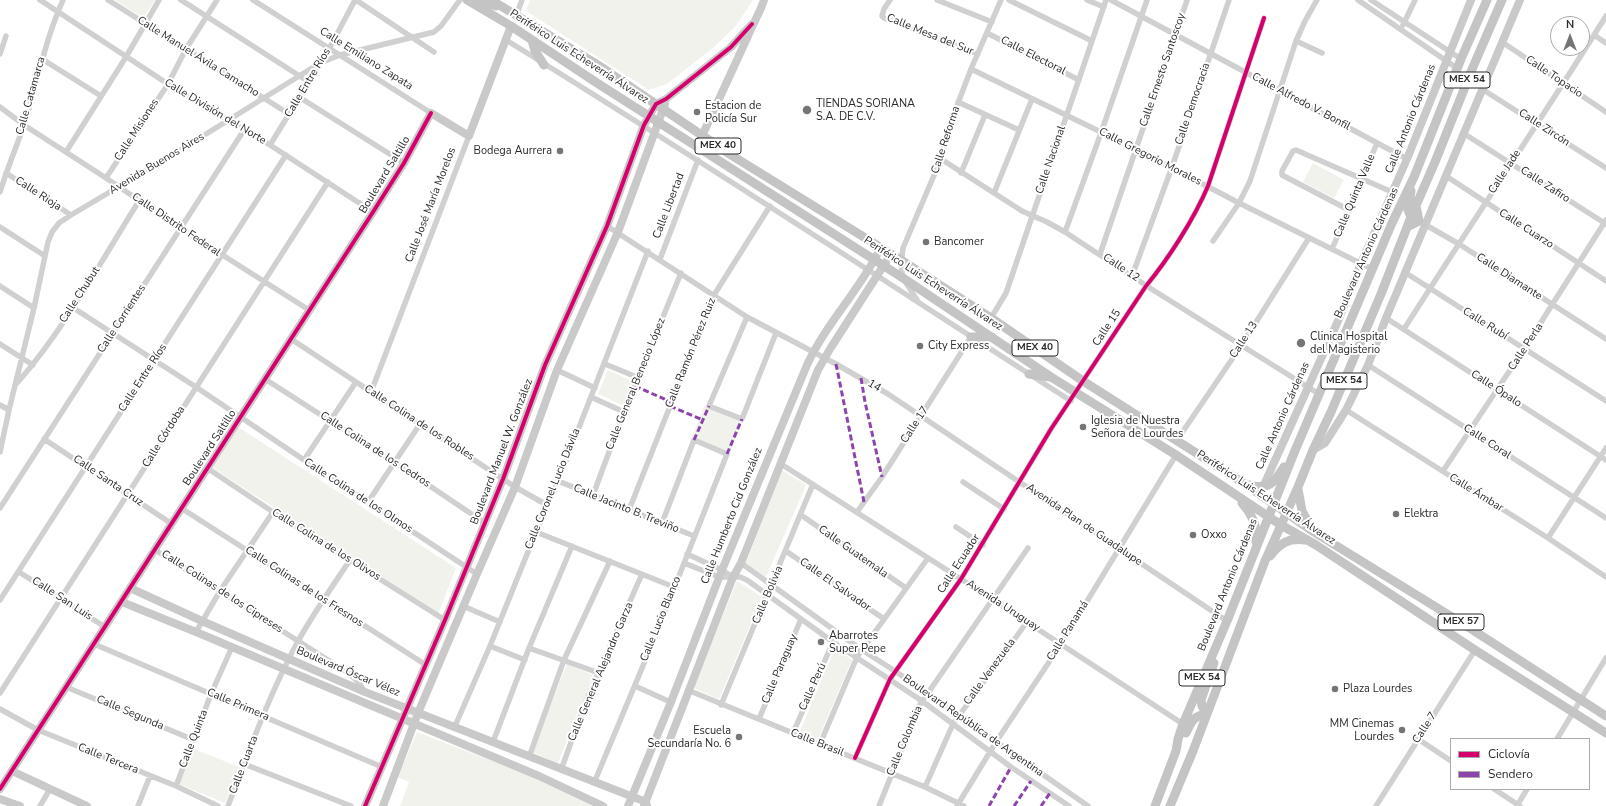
<!DOCTYPE html>
<html>
<head>
<meta charset="utf-8">
<style>
  body { margin:0 }
  #map { position:relative; width:1606px; height:806px; overflow:hidden; background:#fff; font-family:"Nunito Sans",sans-serif }
  canvas { display:block }
  .legend { position:absolute; left:1450px; top:738px; width:140px; height:52px; box-sizing:border-box; background:#fff; border:1px solid #aaa; margin:0; padding:5px 7px; list-style:none; font-size:12px; color:#2b2b2b }
  .legend li { display:flex; align-items:center; gap:8px; height:20px }
  .legend b { width:20px; border:1px solid #aaa }
  .north { position:absolute; left:1550px; top:16px; width:40px; height:40px; box-sizing:border-box; background:#fff; border:1px solid #aaa; border-radius:50%; rotate:0deg; font-size:11px; font-weight:700; line-height:16px; text-align:center; color:#2b2b2b }
  .north::after { content:''; display:block; margin:auto; width:14px; height:18px; background:#757575; clip-path:polygon(50% 0,100% 100%,50% 72%,0 100%) }
</style>
</head>
<body>
<div id="map">
<canvas width="1606" height="806"></canvas>
<ul class="legend">
<li><b style="height:5px;background:#d6006c"></b>Ciclovía</li>
<li><b style="height:5px;background:#8e44ad"></b>Sendero</li>
</ul>
<div class="north">N</div>
</div>
<script>
const context = document.querySelector('canvas').getContext('2d');
context.lineJoin = 'round';
function fillPath(path, color) {
  context.fillStyle = color;
  context.fill(path, 'evenodd');
}
function strokePath(path, color, width, dash) {
  context.strokeStyle = color;
  context.lineWidth = width;
  context.lineCap = dash ? 'butt' : 'round';
  context.setLineDash(dash || []);
  context.stroke(path);
}
function label(font, color, halo, rows, align = 'center') {
  context.font = font + ' "Nunito Sans",sans-serif';
  context.lineWidth = 4;
  context.setLineDash([]);
  context.textBaseline = 'middle';
  context.strokeStyle = halo;
  context.fillStyle = color;
  for (const [text, x, y, turn = 0] of rows) {
    context.save();
    context.translate(x, y);
    context.rotate((+turn || 0) * Math.PI / 180);
    context.textAlign = isNaN(turn) ? turn : align;
    if (halo) context.strokeText(text, 0, 0);
    context.fillText(text, 0, 0);
    context.restore();
  }
}
fillPath(new Path2D(`
  M115,0H155L143,18Z
  M530,0H753L735,27L714,47L667,84L649,90L526,11Z
  M1313,163L1344,180L1334,198L1303,182Z
  M608,370L634,382L625,406L598,394Z
  M704,406L742,422L730,453L692,437Z
  M238,427L456,568L438,614L213,468Z
  M782,470L806,485L766,577L746,563Z
  M737,581L762,597L719,699L693,688Z
  M835,648L852,660L818,739L800,731Z
  M567,664L593,675L558,763L532,752Z
  M417,732L500,764L599,806H400L409,782L398,777Z
  M194,749L239,767L225,803L179,784Z`), '#f0f2eb');
strokePath(new Path2D(`
  M40,0L168,84L270,145L373,212
  M108,0L289,114
  M181,0L309,82
  M253,0L431,113
  M356,0L434,52
  M890,0L884,9L882,16L884,18L978,54
  M937,0L992,22
  M1009,0L1092,41
  M1087,0L1104,7
  M1111,0L1407,159
  M1358,0L1458,69
  M1371,0L1461,59
  M516,16L522,0
  M1403,25L1415,0
  M987,33L1079,80
  M1594,35L1606,43
  M506,40C696,157 883,280 1071,401
  M1296,41L1322,53
  M1502,42L1606,112
  M0,54L6,36
  M42,59L101,96
  M971,69L1136,149L1239,203L1372,269
  M1482,89L1606,168
  M299,97L404,163
  M958,102L1019,130
  M0,107L24,125L106,178L180,228L309,310
  M1463,133L1606,224
  M270,145L329,49L355,0
  M66,152L126,57L159,0
  M941,159L1022,211L1047,222L1065,232L1153,290L1319,394
  M6,173L71,215
  M961,173L985,115
  M1446,176L1606,281
  M106,178L168,84L186,49L217,0
  M0,192C7,169 16,148 24,125C37,84 45,40 63,0
  M994,193L1032,99
  M1349,210L1282,175V171L1293,151L1296,150L1392,192
  M1424,224L1459,244L1606,339
  M607,226L747,317L836,364L888,394L1227,621
  M0,227L45,256
  M1065,232L1101,133L1147,0
  M1213,241L1239,203L1250,181L1296,41L1305,21L1317,0
  M1332,249L1377,143
  M1100,254L1187,0
  M660,259L698,160
  M1406,273L1606,401
  M1132,276L1172,167L1229,0
  M0,286L34,308
  M917,300L903,278L901,265L903,248L941,159L952,119L971,69L1001,0
  M72,307L196,387L304,460L477,574
  M747,317L709,406L742,419L776,333
  M991,318L1006,293L1106,0
  M1386,318L1606,460
  M1404,329C1471,224 1540,121 1606,16
  M291,339L515,487L547,505
  M0,344L33,365
  M605,364L639,378
  M1368,365L1606,518
  M557,370L595,388
  M265,379L394,462L485,523
  M17,383C64,330 101,261 139,201
  M371,392L469,136
  M591,397L624,412
  M0,405L9,410
  M1346,410L1548,538L1606,577
  M44,439L172,524
  M1177,440L1241,346L1309,238
  M0,452L9,410L34,308L48,242L52,232L59,223L71,215L174,154L320,63L340,55L434,32L441,26L460,0
  M304,460L356,382
  M781,464L961,579L1183,724
  M207,468L273,512L445,620
  M1443,471L1524,349L1606,220
  M558,481L694,536
  M963,482L1004,509
  M593,495L624,412L681,273
  M368,502L420,424
  M0,508L244,130
  M181,508L426,665
  M629,510L714,295L770,206
  M857,512L882,477L971,337
  M801,515L906,588
  M956,527L983,545
  M536,532L674,587
  M1548,538L1606,448
  M155,550L350,674L360,684L364,691
  M786,551L884,619
  M687,554L722,570L733,577
  M684,563L719,577H740L747,580L833,642L922,701L1011,767L1069,806
  M741,563L862,650L895,671L1088,806
  M19,572L105,627
  M0,600L286,155
  M463,606L500,622
  M196,632L220,591L273,512
  M94,644L382,767
  M490,646L525,660
  M529,648L599,673
  M635,686L666,700
  M66,687L194,740
  M690,691L925,787L964,806
  M0,693L328,182
  M721,705L813,484
  M0,709L38,730L176,786L218,806
  M759,719L801,619
  M455,726L490,646L536,532L558,481L648,251
  M793,733L833,642
  M1418,739L1451,761
  M1557,739L1606,658
  M493,742L529,648L572,546
  M820,744L857,657L928,558
  M529,757L564,660L610,561
  M855,758L890,679L961,579L1051,429L1146,286C1169,258 1194,219 1208,186L1264,18
  M244,764L351,806
  M561,770L586,701L642,574
  M594,783L655,637L727,454L694,440L662,523
  M176,786L211,694L232,647
  M925,787L953,724L1027,622
  M1494,789L1520,806
  M40,806L50,789
  M138,806L150,776
  M228,806C249,751 269,695 297,643C313,614 332,587 350,560
  M879,806L919,706L1028,548
  M957,806L996,742L1061,644L1176,455
  M1376,806L1475,650
  M1517,806L1527,789`), '#d0d0d0', 5.5);
strokePath(new Path2D(`
  M702,136L748,36C753,23 760,13 764,0
  M1313,450L1325,443L1346,410L1368,365L1386,318L1520,0
  M1263,487L1338,321L1361,263L1407,159L1471,0
  M130,588L202,621L365,692L646,802L647,806
  M122,602L196,632L539,776L603,806
  M12,771L87,806
  M0,789L373,212L404,163L431,113L469,136L511,26
  M0,799L20,806
  M365,806L445,620L503,479L545,365L607,226L644,125L656,104L666,99L731,47L752,24
  M383,806L418,713L477,574L515,487L557,370L618,232L665,104
  M628,806L671,702L722,570L807,365C826,323 861,289 881,247
  M644,806L733,577L741,563L818,370L830,349L891,254`), '#c9c9c9', 8);
strokePath(new Path2D(`
  M467,0L511,26L597,83L903,278L1051,377L1176,455L1281,525L1316,545L1475,650L1606,733
  M480,0L496,6
  M491,0L598,65L731,155L901,260L991,318L1083,381L1245,484L1314,532L1465,625L1606,716
  M532,40L535,51L544,65
  M1411,191L1408,210L1411,217
  M1407,227L1419,221L1416,206
  M971,337H992
  M1029,374L1050,377
  M1249,485C1269,490 1274,483 1284,467
  M1298,489L1302,511L1312,529
  M1242,503C1252,514 1258,526 1256,542
  M1270,556C1280,543 1288,538 1305,540
  M1207,714L1202,706L1201,700L1214,663
  M1186,733C1191,722 1194,715 1207,714
  M1155,806L1176,751L1178,739L1183,724L1227,621L1294,453L1392,223L1414,177L1461,59L1487,0
  M1170,806L1193,751L1265,561L1298,487L1313,450L1331,412L1381,294L1411,217L1435,162L1473,67L1502,0`), '#c4c4c4', 9);
strokePath(new Path2D(`
  M836,364L864,502
  M861,378L865,402L882,477
  M635,386L671,402
  M670,406L703,420
  M694,440L709,406
  M727,454L742,419
  M989,806L1011,767
  M1014,806L1031,781
  M1041,806L1050,793`), '#8e44ad', 3, [6, 3]);
strokePath(new Path2D(`
  M855,758L890,679L961,579L1051,429L1146,286C1169,258 1194,219 1208,186L1264,18
  M0,789L373,212L404,163L431,113
  M365,806L445,620L503,479L545,365L607,226L644,125L656,104L666,99L731,47L752,24`), '#d6006c', 4);
for (const [x, y, r, color] of [
  [807,110,5,"#757575"],
  [697,112,4,"#757575"],
  [560,151,4,"#757575"],
  [926,242,4,"#757575"],
  [1301,343,5,"#757575"],
  [920,346,4,"#757575"],
  [1083,427,4,"#757575"],
  [1396,514,4,"#757575"],
  [1193,535,4,"#757575"],
  [821,642,4,"#757575"],
  [1335,689,4,"#757575"],
  [1402,730,4,"#757575"],
  [739,737,4,"#757575"]
]) {
  const dot = new Path2D();
  dot.arc(x, y, r, 0, 2 * Math.PI);
  context.fillStyle = color;
  context.fill(dot);
  strokePath(dot, '#fff', 1.5);
}
for (const [x, y, w] of [
  [1467,80,46],
  [718,146,46],
  [1035,348,46],
  [1344,381,46],
  [1461,622,46],
  [1202,678,46]
]) {
  const box = new Path2D();
  box.roundRect(x - w / 2, y - 8, w, 16, 3);
  context.fillStyle = '#fff';
  context.fill(box);
  strokePath(box, '#2b2b2b', 1);
}
label('bold 10px', '#2b2b2b', null, [
  ["MEX 54",1467,80],
  ["MEX 40",718,146],
  ["MEX 40",1035,348],
  ["MEX 54",1344,381],
  ["MEX 57",1461,622],
  ["MEX 54",1202,678]
]);
label('11px', '#2b2b2b', '#fff', [
  ["Calle Mesa del Sur",930,35,22],
  ["Calle Electoral",1033,56,27],
  ["Calle Manuel Ávila Camacho",198,57,32],
  ["Periférico Luis Echeverría Álvarez",579,57,33],
  ["Calle Emiliano Zapata",366,59,32],
  ["Calle Ernesto Santoscoy",1163,70,-71],
  ["Calle Topacio",1554,77,34],
  ["Calle Entre Ríos",308,83,-59],
  ["Calle Catamarca",31,96,-74],
  ["Calle Alfredo V. Bonfil",1301,102,28],
  ["Calle Democracia",1193,104,-71],
  ["Calle División del Norte",215,112,31],
  ["Calle Antonio Cárdenas",1411,119,-68],
  ["Calle Zircón",1544,128,33],
  ["Calle Misiones",137,130,-57],
  ["Calle Reforma",946,140,-72],
  ["Calle Gregorio Morales",1150,157,27],
  ["Calle Nacional",1051,160,-71],
  ["Avenida Buenos Aires",157,164,-31],
  ["Calle Jade",1505,172,-57],
  ["Boulevard Saltillo",385,175,-59],
  ["Calle Zafiro",1545,185,33],
  ["Calle Rioja",38,194,33],
  ["Calle Quinta Valle",1355,196,-67],
  ["Calle José María Morelos",431,205,-69],
  ["Calle Libertad",669,206,-69],
  ["Calle Distrito Federal",176,225,34],
  ["Calle Cuarzo",1526,229,33],
  ["Boulevard Antonio Cárdenas",1367,253,-66],
  ["Calle 12",1121,268,34],
  ["Calle Diamante",1509,277,33],
  ["Periférico Luis Echeverría Álvarez",933,284,33],
  ["Calle Chubut",80,295,-57],
  ["Calle Corrientes",122,319,-57],
  ["Calle Rubí",1485,324,32],
  ["Calle 15",1107,328,-56],
  ["Calle 13",1244,340,-57],
  ["Calle Perla",1526,347,-57],
  ["Calle Ramón Pérez Ruiz",691,353,-68],
  ["Calle Entre Ríos",143,378,-57],
  ["Calle General Benecio López",636,384,-68],
  ["14",874,386,31],
  ["Calle Ópalo",1496,389,33],
  ["Calle Antonio Cárdenas",1283,416,-66],
  ["Calle Colina de los Robles",419,423,33],
  ["Calle 17",915,425,-57],
  ["Calle Córdoba",164,437,-58],
  ["Calle Coral",1487,442,33],
  ["Boulevard Saltillo",210,448,-57],
  ["Calle Colina de los Cedros",375,450,33],
  ["Boulevard Manuel W. González",502,452,-69],
  ["Calle Santa Cruz",108,481,34],
  ["Calle Coronel Lucio Dávila",553,489,-68],
  ["Calle Ámbar",1476,493,32],
  ["Calle Colina de los Olmos",358,496,33],
  ["Periférico Luis Echeverría Álvarez",1266,498,33],
  ["Calle Jacinto B. Treviño",626,509,22],
  ["Calle Humberto Cid González",732,516,-68],
  ["Avenida Plan de Guadalupe",1084,525,34],
  ["Calle Colina de los Olivos",326,545,32],
  ["Calle Guatemala",853,552,35],
  ["Calle Ecuador",959,564,-57],
  ["Calle El Salvador",835,585,35],
  ["Boulevard Antonio Cárdenas",1228,585,-68],
  ["Calle Colinas de los Fresnos",304,587,33],
  ["Calle Colinas de los Cipreses",222,592,33],
  ["Calle Bolivia",768,595,-67],
  ["Calle San Luis",62,599,33],
  ["Avenida Uruguay",1003,606,33],
  ["Calle Lucio Blanco",661,619,-68],
  ["Calle Panamá",1068,631,-58],
  ["Calle Paraguay",780,669,-67],
  ["Boulevard Óscar Vélez",348,672,23],
  ["Calle General Alejandro Garza",601,672,-67],
  ["Calle Venezuela",990,672,-54],
  ["Calle Perú",813,687,-66],
  ["Calle Primera",238,705,23],
  ["Calle Segunda",130,713,23],
  ["Boulevard República de Argentina",973,726,35],
  ["Calle 7",1425,728,-57],
  ["Calle Quinta",194,739,-69],
  ["Calle Colombia",905,741,-67],
  ["Calle Brasil",817,743,22],
  ["Calle Tercera",108,759,22],
  ["Calle Cuarta",244,765,-69]
]);
label('11px', '#2b2b2b', '#fff', [
  ["TIENDAS SORIANA",816,104],
  ["S.A. DE C.V.",816,117],
  ["Estacion de",705,106],
  ["Policía Sur",705,119],
  ["Bodega Aurrera",552,151,"right"],
  ["Bancomer",934,242],
  ["Clinica Hospital",1310,337],
  ["del Magisterio",1310,350],
  ["City Express",928,346],
  ["Iglesia de Nuestra",1091,421],
  ["Señora de Lourdes",1091,434],
  ["Elektra",1404,514],
  ["Oxxo",1201,535],
  ["Abarrotes",829,636],
  ["Super Pepe",829,649],
  ["Plaza Lourdes",1343,689],
  ["MM Cinemas",1394,724,"right"],
  ["Lourdes",1394,737,"right"],
  ["Escuela",731,731,"right"],
  ["Secundaría No. 6",731,744,"right"]
], 'left');
</script>
</body>
</html>
